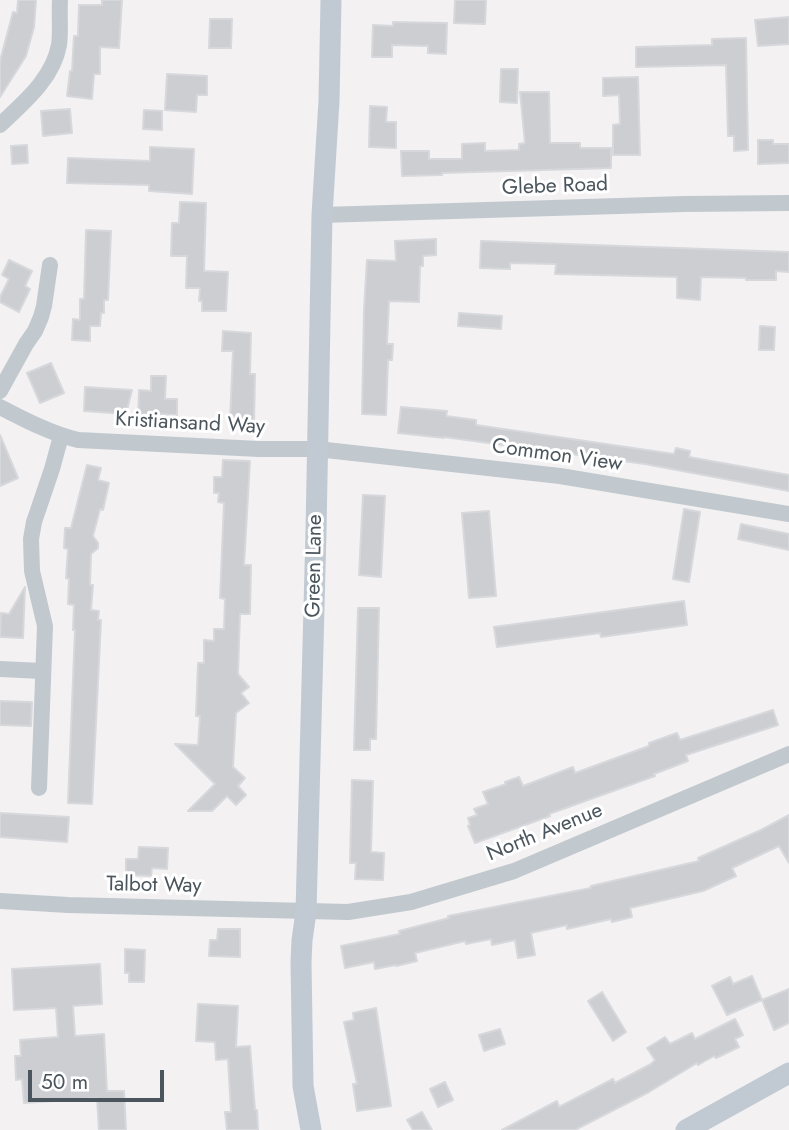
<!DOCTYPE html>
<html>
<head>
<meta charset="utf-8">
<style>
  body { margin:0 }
  #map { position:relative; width:789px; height:1130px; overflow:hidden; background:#f3f1f2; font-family:Jost,sans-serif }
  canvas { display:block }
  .scale { position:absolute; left:28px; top:1070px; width:136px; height:32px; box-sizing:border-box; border:4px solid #4b555d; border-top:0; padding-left:9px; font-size:21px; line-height:24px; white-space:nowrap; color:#4b555d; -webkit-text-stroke:5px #fff; paint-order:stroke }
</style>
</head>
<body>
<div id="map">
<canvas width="789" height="1130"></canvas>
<div class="scale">50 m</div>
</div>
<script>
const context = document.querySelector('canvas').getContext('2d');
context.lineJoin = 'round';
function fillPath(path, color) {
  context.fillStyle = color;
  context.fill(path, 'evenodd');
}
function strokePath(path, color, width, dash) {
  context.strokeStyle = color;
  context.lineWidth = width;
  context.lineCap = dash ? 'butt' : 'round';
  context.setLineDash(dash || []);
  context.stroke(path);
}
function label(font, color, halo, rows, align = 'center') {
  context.font = font + ' Jost,sans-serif';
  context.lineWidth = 6;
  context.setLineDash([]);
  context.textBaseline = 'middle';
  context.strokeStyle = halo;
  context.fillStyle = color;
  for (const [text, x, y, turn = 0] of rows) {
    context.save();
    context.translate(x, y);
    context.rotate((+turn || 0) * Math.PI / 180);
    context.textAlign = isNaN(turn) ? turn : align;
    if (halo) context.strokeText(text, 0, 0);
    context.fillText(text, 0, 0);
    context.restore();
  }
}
const building = new Path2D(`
  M18,0H36L34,27L26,56L0,97V61L13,12L17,13Z
  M102,0H122L119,48L100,47V74H94L92,99L67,96L70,71H72L74,36H78L79,5H102Z
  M455,0H486L485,24L454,23Z
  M789,17V44L758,46L755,20Z
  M210,19H232L231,48H209Z
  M393,22L447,23L446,54L428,53V46L392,45V57H372L373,25L393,26Z
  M746,38L748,150L734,151V136H728L726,65L636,67V47L712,45V39Z
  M501,69H518L517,103L500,102Z
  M167,74L207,76V95H197L196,112L165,110Z
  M638,77L640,155H613V125L620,124L619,95L603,96V78Z
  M520,92H549L550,143H580V148H611V168L442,173V175L402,176L401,151H429V159H462V144L485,143V151L519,150V144L525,143Z
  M370,106L387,107L386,122H396V148L369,147Z
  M70,109L72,133L43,136L41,111Z
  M144,110L162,111V130L143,129Z
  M758,140H773V144H789V163L758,164Z
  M27,145L28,163L12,164L11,146Z
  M150,147L194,149L192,194L149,191V185L67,183L68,158L150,161Z
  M180,202L206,203L204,271L228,272L226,311H202V301H199L200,288H186L187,256H171L172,223H179Z
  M86,230L111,231L108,300H104V313H101L100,326H90V341L72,340L73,319L80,320V299H84Z
  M436,239V255L423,256V266H420L419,302L389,301L387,344H393L392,360H388L386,415L362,414L364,310L367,260L396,261L395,241Z
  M481,241L789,252V272L776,271V280H746V278L701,277L700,300L677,298V277L555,274L556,264L510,263V269L480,268Z
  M9,260L32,271L25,286L30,289L19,312L0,302V297L9,279L2,275Z
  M459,313L502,316L501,329L458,326Z
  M760,326L775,327L774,350H759Z
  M223,331L251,333L250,374H255L254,422L230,421L233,351H222Z
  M51,363L64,393L40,403L27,373Z
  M151,376H166L165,399H177V415L157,414V421H138L139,390L151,391Z
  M85,387L132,390L126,414L84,411Z
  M401,407L447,411L446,416L476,420V425L674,454L676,448L690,451L689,457L789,475V491L645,464L444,437V438L398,433Z
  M0,435L18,478L0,486Z
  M223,460L250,461L244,565H251L250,614H240L238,674L249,687L241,693L249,703L236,713L233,767L245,778L238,786L246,795L236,805L227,796L212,811H188L215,784L175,744L198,745L200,716H196L198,663H204V640L214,641V629H224L225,599L220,598L224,503L218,502L219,493H214V477H222Z
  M87,465L101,468L98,480L109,483L103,510L100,509L93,536L98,543V548L91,554L90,585H93L91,610L99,611L98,620H101L92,804L68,803L75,630H73L74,605L68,604L69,579L66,578L68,549L64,548L65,528H71Z
  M363,495L385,496L381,577L359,575Z
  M684,509L700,512L689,582L673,579Z
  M489,511L496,596L469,598L462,513Z
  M741,524L789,534V550L738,539Z
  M25,587L23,638L0,637L1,613L9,614Z
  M684,601L687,625L601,637L600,633L497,647L494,627Z
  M358,608H379L376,739H370V750H354Z
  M0,701L32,702L31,726L0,725Z
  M773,710L778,725L686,755L688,761L654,774L655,776L549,814L550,816L475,843L468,826L470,825L468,818L477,815L474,809L488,804L483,792L506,784L505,782L519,777L523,786L573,767L575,773L649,746V743L677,733L680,740Z
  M352,780L373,781L371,852L384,853L383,880L355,879L356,863H350Z
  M0,813L69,817L67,842L0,837Z
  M789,815V863L779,846L732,868L736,876L703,891L630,908L632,917L612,922L611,919L567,929V925L531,933L535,955L518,958L515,940L492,945L491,939L466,944L465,941L415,953L417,961L396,966V965L375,969L374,962L345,968L341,946L400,934L399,931L449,918L448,916L591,888V886L699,861L698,858L761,830Z
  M139,847L168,848L167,869L152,868L151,876L126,875V859H138Z
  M218,929H240V957L209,956L210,940H217Z
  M125,949L145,950L144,982H129V973H125Z
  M100,964L102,1004L73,1006L75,1036L104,1034L107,1091H124L126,1130H99L97,1098L24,1103L22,1079L16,1080L15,1056H21L20,1040L58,1037L56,1008L14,1010L12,969Z
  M752,976L762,1000L727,1015L712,986L730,977L733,984Z
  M789,989V1023L774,1030L762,1000Z
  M602,992L626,1032L613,1041L588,1001Z
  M198,1004L238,1006L236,1047L250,1046L255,1110H257L258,1130H227L225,1112H231L228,1059L216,1060L215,1042L196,1041Z
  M376,1008L391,1106L357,1111L353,1084H357L344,1022L354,1020L353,1013Z
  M735,1019L743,1035L735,1039L739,1047L716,1058L714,1056L698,1065L697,1063L649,1092L575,1130H502L557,1101L559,1107L613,1079L615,1083L651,1064L655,1060L647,1048L665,1037L670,1044L692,1033L695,1039Z
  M500,1029L505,1044L484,1051L479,1035Z
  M445,1082L453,1100L438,1107L430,1089Z
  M422,1112L432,1130H413L407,1120Z`);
fillPath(building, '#ccced2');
strokePath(building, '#d6d8dc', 2);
strokePath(new Path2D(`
  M0,125C23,103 53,79 59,45C61,31 59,15 60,0
  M322,215L684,204L789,203
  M0,391L26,344L35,331L41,317L44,306L50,265
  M0,407C25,420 50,433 78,440L259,449H317L560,476L789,514
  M0,669L42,671
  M39,788L45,626L32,571L31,539L34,522L52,469L61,436
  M0,901L68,905L348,912L411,902L514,871L789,754`), '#c1c9ce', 16);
strokePath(new Path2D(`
  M311,1130L303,1086L301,962L302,940L306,912L316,531L322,215L329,101L331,0
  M686,1130L789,1073`), '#c1cad3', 21);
label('21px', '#4b555d', '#fff', [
  ["Glebe Road",555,187,-2],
  ["Kristiansand Way",190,424,3],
  ["Common View",557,456,8],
  ["Green Lane",315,566,-89],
  ["North Avenue",545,833,-22],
  ["Talbot Way",154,886,1]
]);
</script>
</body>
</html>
